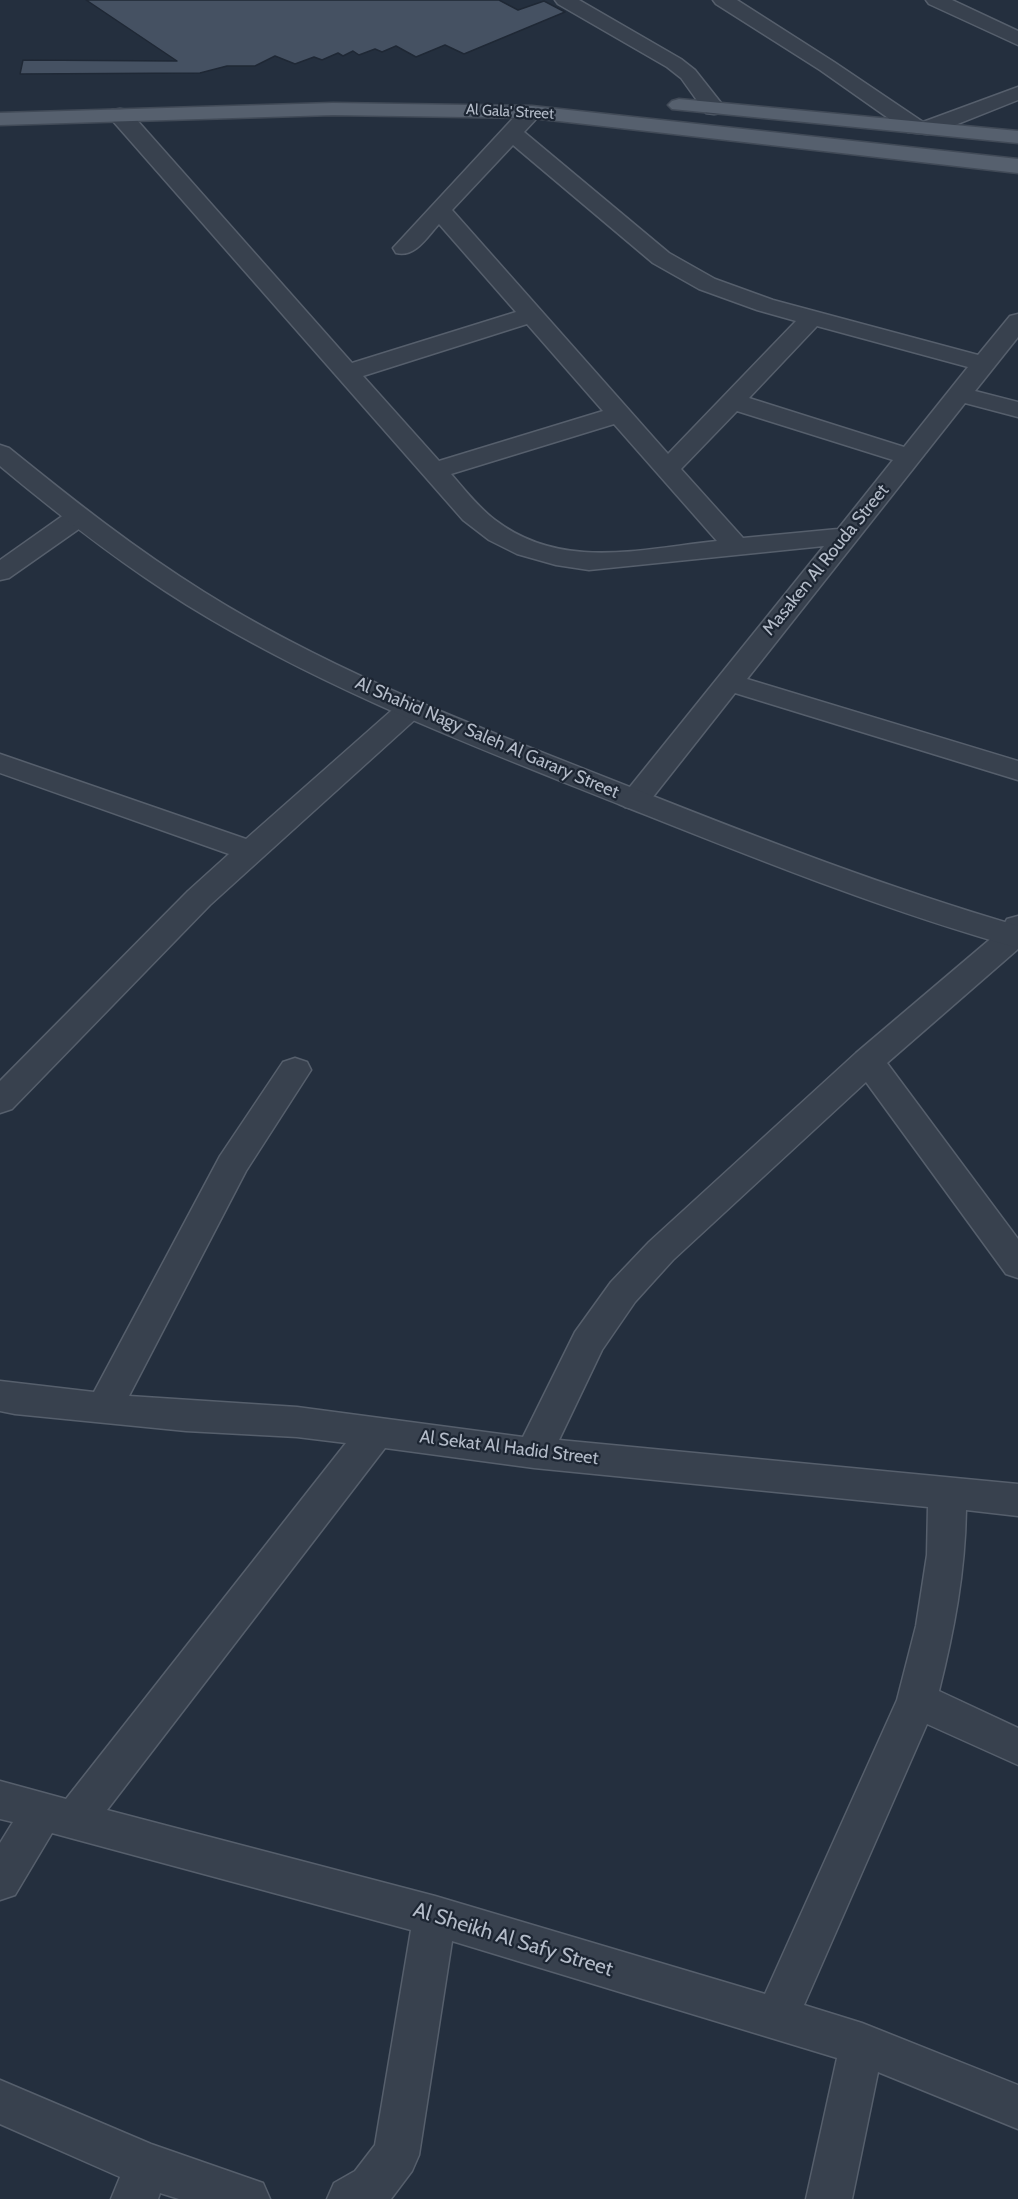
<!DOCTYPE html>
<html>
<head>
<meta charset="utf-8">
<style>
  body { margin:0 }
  canvas { display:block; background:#242f3e }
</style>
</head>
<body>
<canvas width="1018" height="2199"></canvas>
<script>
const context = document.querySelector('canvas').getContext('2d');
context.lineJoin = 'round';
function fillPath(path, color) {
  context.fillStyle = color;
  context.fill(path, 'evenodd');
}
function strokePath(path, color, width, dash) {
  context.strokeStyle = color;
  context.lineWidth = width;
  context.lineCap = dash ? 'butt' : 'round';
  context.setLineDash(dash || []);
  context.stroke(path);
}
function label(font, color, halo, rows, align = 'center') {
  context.font = font + ' Cabin,sans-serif';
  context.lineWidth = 4.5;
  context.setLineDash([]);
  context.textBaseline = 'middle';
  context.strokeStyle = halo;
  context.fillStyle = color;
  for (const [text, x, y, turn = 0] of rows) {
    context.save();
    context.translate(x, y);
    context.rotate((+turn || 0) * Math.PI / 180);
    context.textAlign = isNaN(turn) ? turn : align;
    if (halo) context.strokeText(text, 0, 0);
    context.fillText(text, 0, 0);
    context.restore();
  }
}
const building = new Path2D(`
  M86,0H499L518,10L544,1L565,12L464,54L445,45L416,57L396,46L382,52L375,49L359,55L353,51L343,56L338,53L322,60L314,57L295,64L275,56L255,66H227L200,73L20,74L23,60L177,61Z`);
fillPath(building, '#455162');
strokePath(building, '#1f2835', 1.5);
const minor = new Path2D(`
  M555,0H579L681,59L695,70L725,108L722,113L714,114L706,113L681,78L667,67L558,4Z
  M713,0H737L834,62L923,122L1018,87V100L935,133L927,134L908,132L820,70L716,4Z
  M926,0H952L1018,31V45L929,4Z
  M120,109L128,110L352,363L516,312L439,224C427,237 415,258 396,253L393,248L518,113L526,112L534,113L537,118L524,132L669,253L715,279L773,300L978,355L1010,316L1018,314V337L975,391L1018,402V417L965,403L747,679L1018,761V780L735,693L645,807L635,809L625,807L620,800L625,793L824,546L589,570L556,565L517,554L489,540L463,520L112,120L109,115L112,110ZM513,145L653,263L699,289L757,310L796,321L668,454L452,210ZM527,324L603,411L439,461L363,376ZM817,326L968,367L904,447L749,398ZM737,411L893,460L838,529L743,538L681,469ZM614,424L717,541C640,549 562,571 495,520C478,507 465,490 451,474Z
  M77,510L86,512L90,518L86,524L9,578L0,580V560L68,512Z
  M410,700L420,703L424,709L420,715L210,905L12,1109L0,1113V1081L188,891L229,854L0,773V754L246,839L400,703Z
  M1018,916V949L887,1063L1018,1239V1278L1006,1274L866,1082L673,1260L635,1302L602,1350L559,1440L1018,1484V1516L966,1510C965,1573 954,1631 939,1691L1018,1728V1765L927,1724L804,2005L862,2023L1018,2085V2129L878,2072L852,2199H806L837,2058L452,1941L419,2155L412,2171L391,2199H327L334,2183L355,2171L375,2145L411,1930L52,1833L15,1895L0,1900V1843L13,1822L0,1819V1781L66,1799L346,1443L297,1437L186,1431L15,1414L0,1411V1381L94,1392L220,1156L283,1062L295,1058L307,1062L311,1070L246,1171L129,1396L297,1407L523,1437L575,1332L611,1282L649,1242L856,1053L1001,930L1007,919ZM385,1448L534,1468L928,1507L927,1555L916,1626L897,1700L765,1994L435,1896L107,1810Z
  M0,2080L151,2144L263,2183L270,2199H179L160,2193L158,2199H111L120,2177L0,2124Z`);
const tertiary = new Path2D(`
  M0,445L9,448C72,499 135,549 204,592C338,676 489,731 635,789C761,839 888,888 1018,926V948C883,910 752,857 621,805C474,746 323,689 187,605C121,564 60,516 0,466Z`);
const primary = new Path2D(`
  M679,99L1018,131V143L672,109L668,105L672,101Z
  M333,103L532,106L1018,159V173L532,118L333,115L0,125V113Z`);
strokePath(minor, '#565f6c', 3);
strokePath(tertiary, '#565f6c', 3);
strokePath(primary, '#414a57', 3);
fillPath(minor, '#38414e');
fillPath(tertiary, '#38414e');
fillPath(primary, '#56606e');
label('15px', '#b4bcc9', '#1d2633', [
  ["Al Gala' Street",510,112,3]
]);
label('18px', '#b4bcc9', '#1d2633', [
  ["Masaken Al Rouda Street",826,560,-51],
  ["Al Shahid Nagy Saleh Al Garary Street",487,738,23],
  ["Al Sekat Al Hadid Street",509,1448,7]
]);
label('21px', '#b4bcc9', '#1d2633', [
  ["Al Sheikh Al Safy Street",513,1940,17]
]);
</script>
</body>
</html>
